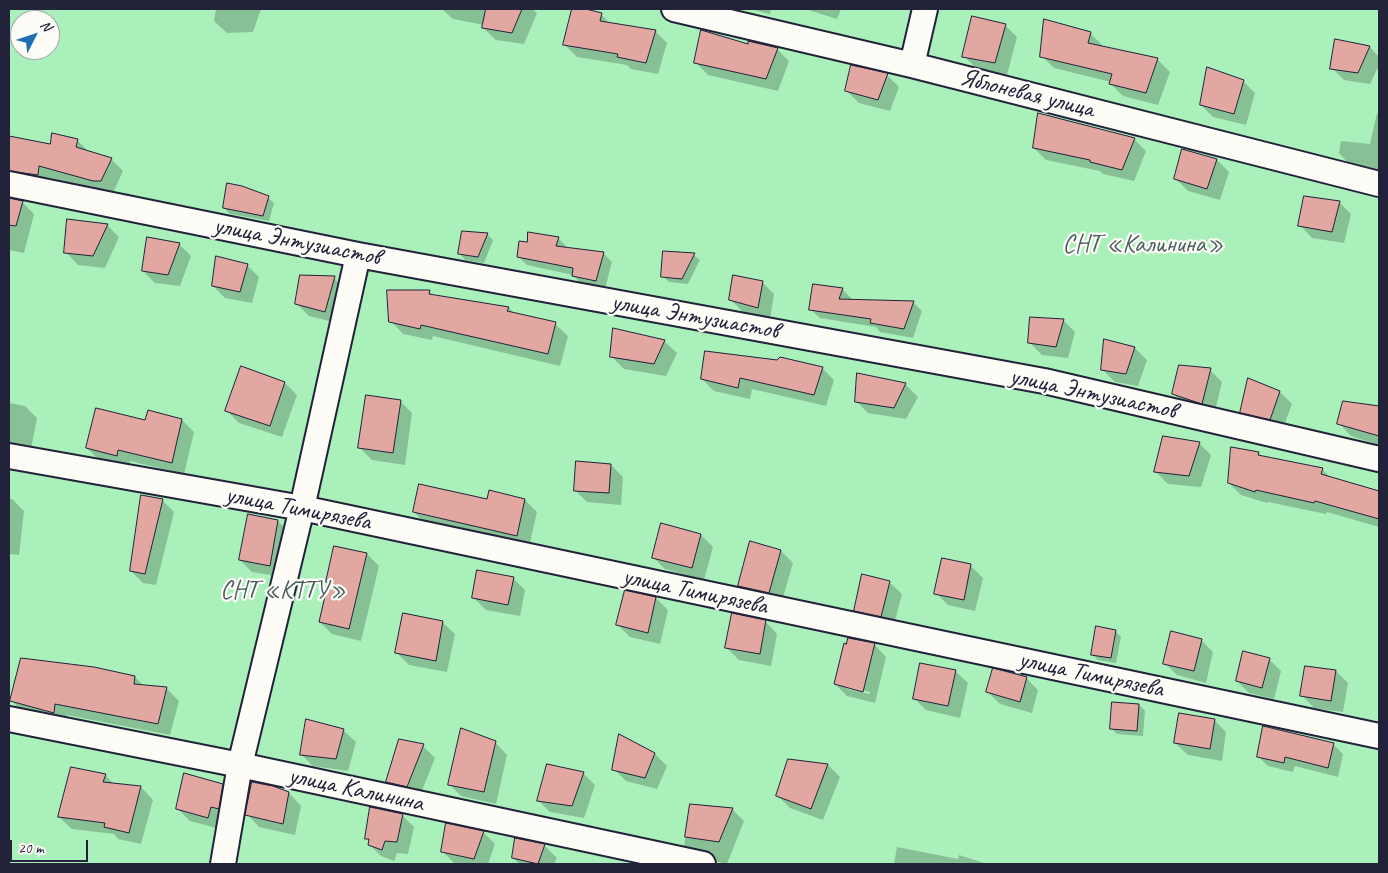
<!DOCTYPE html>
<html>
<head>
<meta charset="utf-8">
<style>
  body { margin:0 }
  #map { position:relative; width:1388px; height:873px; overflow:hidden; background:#f7ebe6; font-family:Caveat,sans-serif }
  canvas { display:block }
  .frame { position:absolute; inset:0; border:10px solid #22223b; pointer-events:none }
  .north { position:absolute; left:10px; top:10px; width:50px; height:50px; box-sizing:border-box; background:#fdfcf7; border:1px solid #a5a5ac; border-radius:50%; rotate:49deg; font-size:14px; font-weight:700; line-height:20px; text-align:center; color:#22223b }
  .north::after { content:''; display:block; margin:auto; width:18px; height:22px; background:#1f6fb2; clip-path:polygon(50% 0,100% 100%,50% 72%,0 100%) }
  .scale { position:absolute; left:10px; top:840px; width:78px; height:22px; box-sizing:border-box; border:2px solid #22223b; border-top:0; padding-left:6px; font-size:15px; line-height:18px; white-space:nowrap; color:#22223b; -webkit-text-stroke:4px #fdfcf7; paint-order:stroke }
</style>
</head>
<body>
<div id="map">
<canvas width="1388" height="873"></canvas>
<div class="frame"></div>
<div class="north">N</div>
<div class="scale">20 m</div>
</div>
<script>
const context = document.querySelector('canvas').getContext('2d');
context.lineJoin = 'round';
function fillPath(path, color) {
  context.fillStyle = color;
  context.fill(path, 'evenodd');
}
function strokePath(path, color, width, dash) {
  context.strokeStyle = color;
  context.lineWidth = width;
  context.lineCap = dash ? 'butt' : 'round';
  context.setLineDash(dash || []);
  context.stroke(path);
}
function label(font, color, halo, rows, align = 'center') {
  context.font = font + ' Caveat,sans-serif';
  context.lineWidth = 4.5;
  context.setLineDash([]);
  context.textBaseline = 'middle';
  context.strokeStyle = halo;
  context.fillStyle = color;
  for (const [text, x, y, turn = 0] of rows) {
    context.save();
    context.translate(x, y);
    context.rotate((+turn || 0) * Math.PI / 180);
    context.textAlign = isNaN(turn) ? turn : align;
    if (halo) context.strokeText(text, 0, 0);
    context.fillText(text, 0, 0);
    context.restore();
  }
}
fillPath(new Path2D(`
  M9,9H1379V864H9ZM20,20H50V50H20Z`), '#aaf0bb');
fillPath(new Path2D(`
  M216,9H261L253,32L227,33L214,21Z
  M442,9H532L537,13L524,44L496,40L483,28L484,25L453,19Z
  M574,9H581L601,14L610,24L655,31L667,43L658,74L631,69L627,65L577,57L565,45Z
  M750,9H771L770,14Z
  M805,9H841L837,19Z
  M1005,25L1017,37L1007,75L976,68L964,56Z
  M1090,33L1102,45V47L1158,60L1170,72L1158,105L1123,96L1111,84V82L1054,68L1042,56Z
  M1336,41L1370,47L1379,57V65L1370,84L1344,80L1332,68Z
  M777,49L789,61L778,91L708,75L696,63Z
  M887,75L899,87L890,111L859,103L847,91Z
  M1243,81L1255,93L1246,125L1213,117L1201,105Z
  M1377,113L1379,114V170L1349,164L1339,153L1341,141L1370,144Z
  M9,137L52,146L77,140L89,152L111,159L123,171L113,193H106L51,178L50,187L9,191Z
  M1134,139L1146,151L1134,181L1103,174L1100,171L1046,160L1034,148Z
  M1217,160L1229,172L1220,200L1188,191L1176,179Z
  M268,198L274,203L269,221L230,214L224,208Z
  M9,199L22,202L34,214L24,253L9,250Z
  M1339,202L1351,214L1344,243L1312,238L1300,225Z
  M107,225L119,237L105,268L78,265L66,252Z
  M529,233L559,239L568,248L603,253L612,262L605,289L582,285L573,275L527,265L518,256L528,243Z
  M487,234L493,240L484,263L465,260L460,254Z
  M179,244L191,256L180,286L155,283L143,271Z
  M694,255L700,260L688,284L669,282L663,276Z
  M247,265L259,277L252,303L225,298L213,286Z
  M334,278L346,290L337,323L309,316L297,304Z
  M762,282L774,294L770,319L743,312L731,300Z
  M842,289L851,298V301L913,302L922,311L913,338L880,332L876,327L820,318L810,309Z
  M429,291L434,296L509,308L515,314L555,324L568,336L560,366L433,336L432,340L403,334L391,321Z
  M1063,320L1075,332L1068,358L1042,355L1029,342Z
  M615,329L664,341L677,353L666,376L624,369L611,356Z
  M1135,348L1147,360L1138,386L1115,382L1102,369Z
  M822,368L834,380L826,406L752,389L750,399L714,391L702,379Z
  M1210,370L1222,382L1214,415L1185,406L1173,393Z
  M858,375L906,385L918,397L906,419L868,413L856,401Z
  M1249,380L1280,392L1292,404L1282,431L1254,424L1242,412Z
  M285,383L297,395L282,437L239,423L227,411Z
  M400,401L412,413L405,465L372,460L360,448Z
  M1344,402L1379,407V445L1351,436L1339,423Z
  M9,403L25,406L37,418L31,449L9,444Z
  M182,420L194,432L184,474L130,461L129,467L99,460L87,448L146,422Z
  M1199,443L1211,455L1201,487L1168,484L1156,472Z
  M1258,453L1262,457L1322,469L1331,478L1379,492V527L1327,512L1326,514L1268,502L1267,503L1241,495L1229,483Z
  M611,465L623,477L621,505L587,502L575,490Z
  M9,499H12L24,511L19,555L9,554Z
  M162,500L174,512L156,585L143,583L131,571Z
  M488,500H525L537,512L529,547L426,524L414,512Z
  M278,521L290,533L282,577L252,572L240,560Z
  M701,535L713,547L704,580L665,569L653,557Z
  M781,551L793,563L781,604L751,598L739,586Z
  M367,554L379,566L361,641L332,634L320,622Z
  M971,566L983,578L975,611L948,605L936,593Z
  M513,578L525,590L520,616L486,610L474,598Z
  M889,582L902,594L893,628L867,622L855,610Z
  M626,592L656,598L668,610L660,644L630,637L618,625Z
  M765,621L777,634L771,666L739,660L727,648Z
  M442,622L455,634L447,672L409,665L397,653Z
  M1115,631L1121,637L1116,663L1098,660L1092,654Z
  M1201,640L1213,652L1206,683L1177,675L1165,663Z
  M874,644L886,657L875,703L847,696L835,684ZM847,686L870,692L869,694L847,689Z
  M1269,659L1281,671L1274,699L1249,693L1237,681Z
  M955,671L968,683L960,718L926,710L914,698Z
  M1336,671L1348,683L1343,712L1314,708L1302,695Z
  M135,677L144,686L167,689L179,701L170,735L67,715L66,725L23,712L11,700Z
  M1026,678L1038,690L1032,713L1000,704L988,692Z
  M1139,705L1145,711L1143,736L1117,734L1111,728Z
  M1214,720L1226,732L1222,761L1188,755L1175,743Z
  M343,730L356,742L348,771L313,766L301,754Z
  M620,735L655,754L667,766L657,789L626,781L614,769Z
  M495,742L507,755L496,804L461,796L449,784Z
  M1333,744L1343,754L1338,777L1295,766L1293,772L1268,766L1258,756Z
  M423,746L435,758L419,798L400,794L388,782Z
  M789,760L828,765L840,777L823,820L790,808L778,796Z
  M583,773L595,785L584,818L550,812L538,800Z
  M105,775L115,785L141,787L153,800L141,844L118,839L114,834L72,829L59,817Z
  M222,786L234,798L220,829L190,821L178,809Z
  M272,787L289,793L301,806L295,835L259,827L247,814Z
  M691,806L732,809L744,821L727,864L697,857L684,845Z
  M402,815L414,827L408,854L397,853L394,861L381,856L369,844L370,842L366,838Z
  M483,832L495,844L488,864H455L443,852Z
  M516,839L545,846L557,858L554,864H520L513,858Z
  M897,847L958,859L959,855L987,864H894Z`), '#0003');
const building = new Path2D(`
  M486,9H522L512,33L482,28Z
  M572,9H586L602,13L600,21L656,30L646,63L617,57L618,54L563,45Z
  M972,16L1006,24L995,63L962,57Z
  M1044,19L1091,32L1088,43L1158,58L1146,93L1109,84L1112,74L1040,57Z
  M701,30L748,44V41L778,48L766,79L694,63Z
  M1335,39L1370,46L1358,73L1330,69Z
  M851,65L888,73L878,100L845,91Z
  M1207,67L1244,80L1234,114L1200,105Z
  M1038,113L1135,138L1122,170L1090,162V160L1033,148Z
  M52,133L78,139L76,147L112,158L101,181H93L39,166L38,175L9,171V136L50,144Z
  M1182,149L1217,159L1207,189L1174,179Z
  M227,183L242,186L269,196L263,216L223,208Z
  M1304,196L1340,201L1332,232L1298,226Z
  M9,198L23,201L16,226L9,225Z
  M67,219L108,224L93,256L64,253Z
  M462,231L488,233L478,257L458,254Z
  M528,232L559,237L556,246L604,252L596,281L572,276L573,268L517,257L519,241L527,242Z
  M147,237L180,243L168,275L142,271Z
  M663,251L695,253L682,279L661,277Z
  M216,256L248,264L240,292L212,286Z
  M300,275L335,276L325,312L295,304Z
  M733,275L763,281L758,308L729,300Z
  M813,284L843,288L839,299L914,301L904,329L870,323L871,319L809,310Z
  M387,290H430L429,294L509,307L507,311L556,322L548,354L421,325L420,329L389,322Z
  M1030,317L1064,319L1056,347L1028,343Z
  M613,328L665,340L654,364L610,357Z
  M1104,339L1135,347L1126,374L1101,370Z
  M705,351L777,360L780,357L823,367L814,395L740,378L738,388L701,379Z
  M1179,365L1211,368L1202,404L1172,394Z
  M241,366L285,382L270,426L225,411Z
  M857,373L906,383L894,408L855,402Z
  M1248,378L1280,391L1270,420L1240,413Z
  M366,395L401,400L393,453L358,448Z
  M1343,401L1379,406V436L1337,424Z
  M96,408L145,420L148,410L182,419L172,463L118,450L117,456L86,448Z
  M1163,436L1200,442L1189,476L1154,472Z
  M1231,447L1259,452L1258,455L1323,468L1321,474L1379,491V519L1315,501L1314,503L1256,490L1255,492L1228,483Z
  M576,461L611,464L609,493L574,491Z
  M419,484L487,499L489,490L525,499L517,536L413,512Z
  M141,495L163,499L145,574L130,571Z
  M248,514L278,520L270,566L239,560Z
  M661,523L701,534L692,568L652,558Z
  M750,541L781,550L769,593L738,586Z
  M334,546L367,553L349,629L319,622L328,583L326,582Z
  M942,558L971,564L964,600L934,594Z
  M477,570L514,577L508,605L472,598Z
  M862,574L890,581L881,617L854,611Z
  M625,590L656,597L648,633L616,625Z
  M403,613L443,621L436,661L395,653Z
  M732,613L766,620L760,654L725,648Z
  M1096,626L1116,630L1111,658L1091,655Z
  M1171,631L1202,639L1194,671L1163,664Z
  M848,638L875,643L863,692L834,684L844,643L846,644Z
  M1243,651L1270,658L1262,688L1236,681Z
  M21,658L94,667L135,676L134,684L167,687L158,724L55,704L54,713L10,701Z
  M920,663L956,670L948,706L913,699Z
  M1305,666L1336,670L1331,701L1300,696Z
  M993,668L1027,677L1020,702L986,692Z
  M1112,702L1139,704L1137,731L1110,729Z
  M1179,713L1215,719L1210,749L1174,743Z
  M306,719L344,729L336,759L300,755Z
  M1263,726L1334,743L1328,768L1285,757L1284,763L1257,757Z
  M461,728L496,741L484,792L448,785Z
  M619,734L655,753L645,778L612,770Z
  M399,739L424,744L407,787L386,782Z
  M788,759L828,764L811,809L776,796Z
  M547,764L584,772L572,806L537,801Z
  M71,767L106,774L103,782L141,786L129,833L104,827L105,823L58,817Z
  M184,773L223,784L219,809L211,807L208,818L176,809Z
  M252,782L273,786L289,792L283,824L245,815Z
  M690,804L733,808L719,842L685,837Z
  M370,807L403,814L397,842L385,841L382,850L368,845L369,839H365Z
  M446,823L484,831L474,859L441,852Z
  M515,838L545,844L538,864L512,858Z`);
fillPath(building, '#e1a7a0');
strokePath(building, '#22223b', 1);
const minor = new Path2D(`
  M674,9L912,65L1379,184
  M912,65L925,9
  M9,184L358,255L1044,381L1379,459
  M9,456L302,508L1379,736
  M9,719L240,765L703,864
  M223,864L240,765L302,508L358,255`);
strokePath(minor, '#22223b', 28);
strokePath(minor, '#fdfcf7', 24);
label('25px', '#22223b', '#fdfcf7', [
  ["Яблоневая улица",1027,94,14],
  ["улица Энтузиастов",297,242,11],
  ["улица Энтузиастов",695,317,10],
  ["улица Энтузиастов",1093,394,12],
  ["улица Тимирязева",298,509,11],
  ["улица Тимирязева",695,592,12],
  ["улица Тимирязева",1091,675,12],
  ["улица Калинина",356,790,12]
]);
label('25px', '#4b6061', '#fdfcf7', [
  ["СНТ «Калинина»",1143,245],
  ["СНТ «КТТУ»",283,591]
]);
</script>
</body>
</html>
